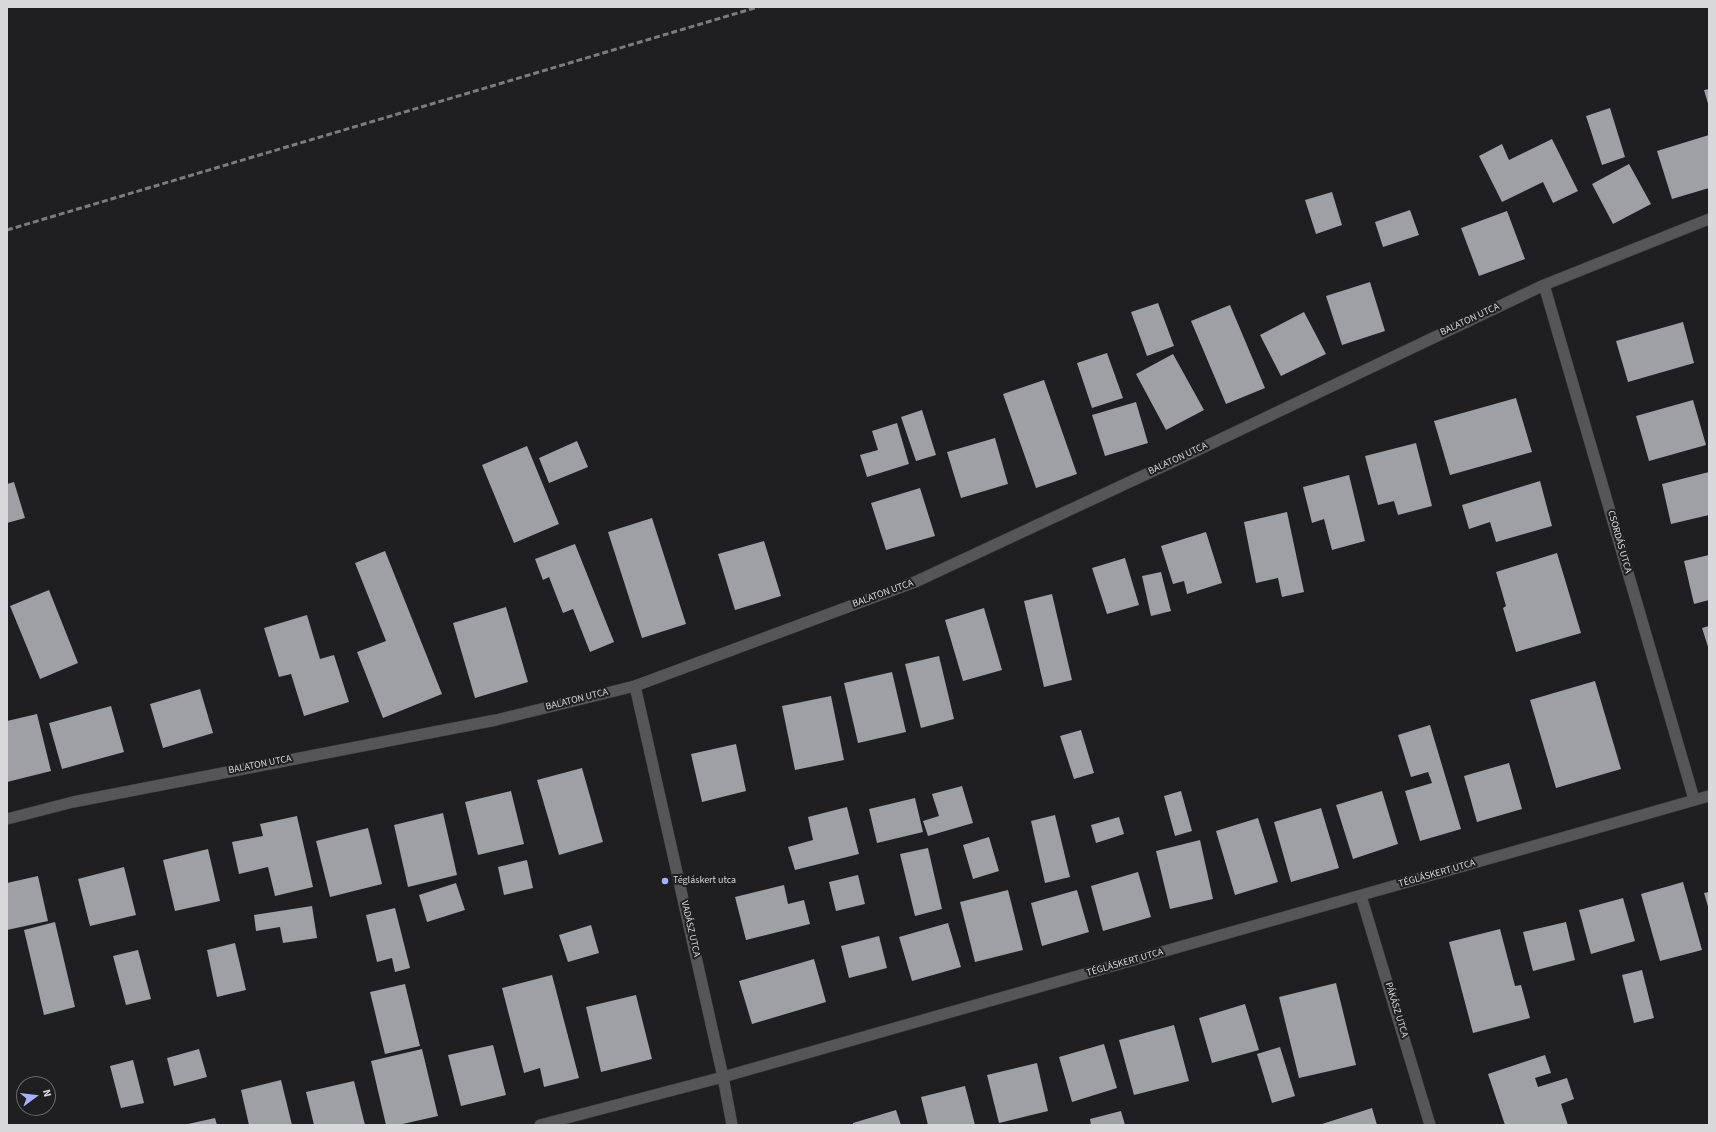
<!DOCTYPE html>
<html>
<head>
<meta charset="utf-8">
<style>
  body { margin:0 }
  #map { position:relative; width:1716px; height:1132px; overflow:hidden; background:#1f1f22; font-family:"Source Sans 3",sans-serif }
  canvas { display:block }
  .frame { position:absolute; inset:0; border:8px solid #d8d8da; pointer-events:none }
  .north { position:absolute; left:16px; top:1076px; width:40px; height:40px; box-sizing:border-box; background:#1f1f22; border:1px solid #69696c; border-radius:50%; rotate:75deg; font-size:11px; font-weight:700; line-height:16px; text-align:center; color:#d8d8da }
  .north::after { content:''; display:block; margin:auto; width:14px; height:18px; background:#a7b1fc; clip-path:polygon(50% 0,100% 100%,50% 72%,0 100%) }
</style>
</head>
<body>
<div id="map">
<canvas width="1716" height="1132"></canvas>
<div class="frame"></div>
<div class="north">N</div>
</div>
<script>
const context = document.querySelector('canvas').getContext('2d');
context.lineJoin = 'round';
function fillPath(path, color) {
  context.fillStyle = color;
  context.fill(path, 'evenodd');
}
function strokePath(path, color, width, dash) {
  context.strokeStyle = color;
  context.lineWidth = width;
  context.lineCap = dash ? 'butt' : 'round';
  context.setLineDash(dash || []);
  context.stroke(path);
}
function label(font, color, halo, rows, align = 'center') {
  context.font = font + ' "Source Sans 3",sans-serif';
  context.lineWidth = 4;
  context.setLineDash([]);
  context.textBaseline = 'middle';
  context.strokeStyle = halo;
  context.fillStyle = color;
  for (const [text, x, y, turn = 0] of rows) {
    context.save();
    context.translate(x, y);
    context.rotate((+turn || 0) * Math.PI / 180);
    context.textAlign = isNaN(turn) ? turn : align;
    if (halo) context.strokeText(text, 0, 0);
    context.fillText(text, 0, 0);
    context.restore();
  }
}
fillPath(new Path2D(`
  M1709,89V107L1704,90Z
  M1610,108L1625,157L1602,165L1586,116Z
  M1709,135V188L1672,199L1657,151Z
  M1552,139L1578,191L1553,203L1543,182L1502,202L1479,156L1502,144L1509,160Z
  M1629,164L1651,204L1613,224L1592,184Z
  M1332,192L1342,225L1316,234L1305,200Z
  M1410,210L1419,235L1383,247L1375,222Z
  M1507,211L1525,259L1479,276L1461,228Z
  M1370,282L1385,331L1342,345L1326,296Z
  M1158,303L1174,346L1147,356L1131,312Z
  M1230,305L1265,388L1226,404L1191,321Z
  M1304,312L1326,354L1281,376L1260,335Z
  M1683,322L1694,363L1628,382L1616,341Z
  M1107,353L1123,398L1092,408L1077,363Z
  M1173,354L1204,410L1166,430L1136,374Z
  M1044,380L1077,474L1036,488L1003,394Z
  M1516,398L1532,452L1450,475L1434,421Z
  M1693,400L1706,445L1649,461L1636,416Z
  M1136,402L1148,443L1105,456L1092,415Z
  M922,410L936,455L916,461L901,417Z
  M897,423L909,464L867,477L860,455L878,450L872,431Z
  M995,438L1008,484L961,498L947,452Z
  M577,441L588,467L549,483L539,458Z
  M1416,443L1432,506L1398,515L1394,501L1378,505L1365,456Z
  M527,446L559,524L514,543L482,465Z
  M1709,472V515L1671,524L1662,484Z
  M1349,475L1365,541L1332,550L1324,519L1312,523L1303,487Z
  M1540,481L1552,526L1496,542L1490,522L1469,529L1462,505Z
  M14,482L25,518L7,523V484Z
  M920,488L935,536L886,550L871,503Z
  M1287,512L1304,592L1282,597L1278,578L1256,583L1244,522Z
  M652,518L686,624L642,638L608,532Z
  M1206,532L1222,583L1187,594L1184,581L1173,584L1161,546Z
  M764,541L781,596L735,610L718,554Z
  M575,544L614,642L590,652L573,609L563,613L549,577L543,580L535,559Z
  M385,551L442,694L383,718L357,652L386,641L355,563Z
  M1557,553L1581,633L1516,652L1503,608L1506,606L1496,572Z
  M1709,555V600L1694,604L1684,561Z
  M1125,558L1139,605L1107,614L1092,568Z
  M1161,572L1171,611L1151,616L1142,576Z
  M49,590L78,663L40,679L10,606Z
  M1052,594L1072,680L1044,687L1024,601Z
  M506,607L528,682L475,698L453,623Z
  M984,608L1002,670L963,681L945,620Z
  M307,615L320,659L334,655L349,702L304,716L291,674L279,677L264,628Z
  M1709,626V650L1702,628Z
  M939,656L954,719L921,728L905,664Z
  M892,672L906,732L858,743L844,683Z
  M1595,681L1621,769L1556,788L1530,700Z
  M200,689L213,733L163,748L150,704Z
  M831,696L844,760L795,770L782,706Z
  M111,706L124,752L62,769L49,723Z
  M37,714L51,771L7,782V721Z
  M1430,725L1461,829L1420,841L1405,791L1432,783L1428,772L1411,777L1398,735Z
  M1081,730L1094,773L1074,779L1060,736Z
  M736,744L746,791L702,802L691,754Z
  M1509,763L1522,809L1477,822L1464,776Z
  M582,768L603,842L559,855L537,780Z
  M962,786L973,823L928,836L923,821L939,816L932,794Z
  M511,791L524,844L478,855L465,802Z
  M1181,791L1192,831L1175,836L1164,796Z
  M1382,791L1398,844L1353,859L1336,805Z
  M915,798L923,832L877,843L869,809Z
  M847,807L859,854L795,870L788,847L813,840L808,817Z
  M1321,808L1339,868L1291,882L1274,822Z
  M443,813L457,875L408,887L394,825Z
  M1055,815L1070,877L1045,883L1031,821Z
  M297,816L313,887L275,896L268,867L239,874L232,842L263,836L260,824Z
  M1119,817L1124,834L1096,843L1091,825Z
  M1258,818L1278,882L1235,895L1216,831Z
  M368,828L382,884L330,897L316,841Z
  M989,837L999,871L973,879L963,845Z
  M1200,840L1213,899L1170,909L1156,851Z
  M928,848L942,909L915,916L900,854Z
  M208,849L220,901L175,911L163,860Z
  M527,860L533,888L504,895L498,867Z
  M124,867L136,915L90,926L78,879Z
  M1138,872L1151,917L1103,931L1091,886Z
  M858,875L865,904L836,911L829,882Z
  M38,876L48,921L7,930V883Z
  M1683,882L1702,950L1660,961L1641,894Z
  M456,883L465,910L427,922L419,895Z
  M784,885L788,904L804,900L810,924L746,940L735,897Z
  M1008,890L1023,950L975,962L960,902Z
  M1077,890L1089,932L1042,946L1031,903Z
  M1709,892V910L1704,893Z
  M1623,898L1635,941L1591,954L1579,910Z
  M312,906L317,938L283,943L280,927L256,931L254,915Z
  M395,908L410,968L395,972L392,958L377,962L366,915Z
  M55,922L75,1007L44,1015L24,930Z
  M1566,922L1575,960L1533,971L1523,932Z
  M948,923L961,967L912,981L899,937Z
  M591,925L599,953L568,962L559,935Z
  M1500,929L1515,986L1521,985L1530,1018L1473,1033L1449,942Z
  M879,936L887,968L849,978L841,946Z
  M235,943L246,990L217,997L207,950Z
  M138,950L151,999L126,1005L113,956Z
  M814,959L826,1002L752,1024L739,981Z
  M1642,970L1654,1018L1634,1023L1622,975Z
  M552,975L579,1078L544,1087L540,1068L524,1073L502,988Z
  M1336,983L1356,1065L1299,1078L1279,997Z
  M405,984L420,1046L385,1054L370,992Z
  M636,995L652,1059L601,1072L586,1007Z
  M1245,1004L1259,1050L1212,1063L1199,1018Z
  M1174,1025L1189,1081L1134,1095L1119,1040Z
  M1104,1044L1117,1088L1072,1102L1059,1057Z
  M493,1045L506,1095L461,1106L448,1055Z
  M1280,1047L1295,1096L1272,1103L1257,1054Z
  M199,1049L207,1077L174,1086L167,1058Z
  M422,1049L438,1116L398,1125H386L371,1061Z
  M1545,1055L1551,1073L1535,1078L1538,1087L1567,1078L1574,1099L1561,1104L1568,1125H1505L1488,1074Z
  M133,1060L144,1103L121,1108L110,1066Z
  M1037,1063L1048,1111L999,1123L987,1075Z
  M281,1080L292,1125H249L241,1090Z
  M354,1081L365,1125H314L306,1092Z
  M965,1086L975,1125H928L921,1097Z
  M1372,1108L1377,1125H1319Z
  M896,1110L901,1125H853V1123Z
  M1121,1111L1125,1125H1091L1090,1119Z
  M215,1118L217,1125H188V1124Z`), '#9fa0a3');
const minor = new Path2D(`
  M1544,285L1694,799
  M635,686L723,1077L732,1125
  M7,819L73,802L496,720L635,686L915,582L1181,458L1544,285L1709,219
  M1361,896L1430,1125
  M540,1125L723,1077L1709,796`);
strokePath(minor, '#3b3b3d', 12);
strokePath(minor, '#565659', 11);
strokePath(new Path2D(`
  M7,230L758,7`), '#7c7c7f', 3, [6, 3]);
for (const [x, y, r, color] of [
  [665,881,4,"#a7b1fc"]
]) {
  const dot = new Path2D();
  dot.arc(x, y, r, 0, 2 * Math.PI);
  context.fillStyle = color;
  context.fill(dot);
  strokePath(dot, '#1f1f22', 1.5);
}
label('10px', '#d8d8da', '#1f1f22', [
  ["BALATON UTCA",1470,320,-25],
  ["BALATON UTCA",1178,459,-25],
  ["CSORDÁS UTCA",1619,542,74],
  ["BALATON UTCA",883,594,-20],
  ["BALATON UTCA",577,700,-14],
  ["BALATON UTCA",260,765,-11],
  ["TÉGLÁSKERT UTCA",1437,874,-16],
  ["VADÁSZ UTCA",690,929,77],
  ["TÉGLÁSKERT UTCA",1125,963,-16],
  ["PÁKÁSZ UTCA",1396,1010,73]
]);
label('10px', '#d8d8da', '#1f1f22', [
  ["Tégláskert utca",673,881]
], 'left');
</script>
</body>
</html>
